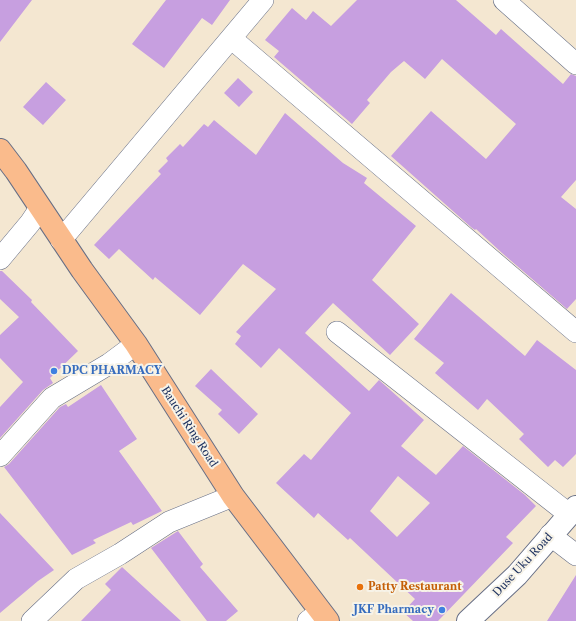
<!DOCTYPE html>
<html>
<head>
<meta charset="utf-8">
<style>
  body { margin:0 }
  canvas { display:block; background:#f4e7d1 }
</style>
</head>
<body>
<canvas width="576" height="621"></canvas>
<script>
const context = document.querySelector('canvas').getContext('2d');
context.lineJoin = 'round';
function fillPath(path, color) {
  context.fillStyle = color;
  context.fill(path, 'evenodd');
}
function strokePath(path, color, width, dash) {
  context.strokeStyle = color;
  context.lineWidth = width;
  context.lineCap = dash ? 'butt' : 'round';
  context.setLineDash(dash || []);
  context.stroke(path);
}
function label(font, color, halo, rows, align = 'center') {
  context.font = font + ' "Libre Caslon Text",serif';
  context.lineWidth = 4;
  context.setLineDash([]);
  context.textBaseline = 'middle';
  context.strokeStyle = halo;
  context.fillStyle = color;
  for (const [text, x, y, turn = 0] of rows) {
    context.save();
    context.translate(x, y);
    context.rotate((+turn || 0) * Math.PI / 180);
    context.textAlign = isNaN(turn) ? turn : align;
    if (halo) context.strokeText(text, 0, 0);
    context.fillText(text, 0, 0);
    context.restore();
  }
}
fillPath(new Path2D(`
  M0,0H32L0,42Z
  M166,0H230L212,25L202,18L164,68L132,44Z
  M357,0H456L496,35L501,29L563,84L571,74L576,76V180L561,197L576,209V299L567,309L502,253L476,229L475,230L472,228L391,156L431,111L486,159L516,124L442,59L425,79L404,61L391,72L367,100L370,103L352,124L274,57L279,51L265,40L292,8L306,20L313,11L331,26Z
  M238,78L253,92L239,107L224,93Z
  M46,82L66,100L43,125L23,107Z
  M285,113L343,163L367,178L364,183L416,226L372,280L419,324L390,355L333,303L305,333L369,391L379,380L424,420L401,446L436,475L463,446L525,495L536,506L506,537L513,543L438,621H413L403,612L415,599L350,538L348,540L318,513L314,518L276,483L304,454L311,460L351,413L279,348L261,368L235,344L241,336L236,332L276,289L243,264L200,315L155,277L153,280L119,249L109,259L94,245L161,174L158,171L168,161L166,158L180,144L183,147L204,124L208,127L214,120L256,155ZM398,476L430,503L397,537L370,511Z
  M0,271H2L32,300L31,302L78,351L50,378L53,383L43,390L0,438V407L23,382L0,358V335L19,317L0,299Z
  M451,293L525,356L537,340L576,370V454L563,467L555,460L548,467L519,439L524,434L487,399L478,410L435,373L444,363L414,339Z
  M211,369L258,414L239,434L218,414L222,410L195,386Z
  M101,385L137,439L119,451L162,511L133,525L131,522L93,540L96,543L72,555L4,467L9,464L60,407L66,404L68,407Z
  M0,513L54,570L38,581L0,613Z
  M178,531L203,564L200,567L238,611L226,621H207L151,548Z
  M122,567L181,621H81L111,590L105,584Z
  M576,575V621H547Z`), '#c79fe0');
const minor = new Path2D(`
  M504,0L576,64
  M232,39L576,332
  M61,240L263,0
  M0,259L30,223L40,208
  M337,332L570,515
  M0,456L52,398L109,364L136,344
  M550,535L576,555
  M32,621L76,579L120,554L169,522L233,496
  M308,621L321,612`);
const tertiary = new Path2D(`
  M468,621L517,575L576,507`);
const primary = new Path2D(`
  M0,150L16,171L82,270L136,344L233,496L328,621`);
strokePath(minor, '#676f86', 22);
strokePath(tertiary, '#676f86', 24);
strokePath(primary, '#676f86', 24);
strokePath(minor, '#fff', 21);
strokePath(tertiary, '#fff', 22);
strokePath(primary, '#fabb8c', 22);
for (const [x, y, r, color] of [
  [54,371,4,"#3f7fe0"],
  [360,587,4,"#e8710a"],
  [442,610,4,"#3f7fe0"]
]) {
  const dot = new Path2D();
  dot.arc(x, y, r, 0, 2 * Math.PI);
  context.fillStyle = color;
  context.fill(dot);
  strokePath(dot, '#f7f3e8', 1.5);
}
label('bold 11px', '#366cbe', '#f7f3e8', [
  ["DPC PHARMACY",62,371],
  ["JKF Pharmacy",434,610,"right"]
], 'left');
label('11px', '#1b2f5e', '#f7f3e8', [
  ["Bauchi Ring Road",189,427,57],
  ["Duse Uku Road",523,565,-47]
]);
label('bold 11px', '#c56008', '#f7f3e8', [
  ["Patty Restaurant",368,587]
], 'left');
</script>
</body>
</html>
